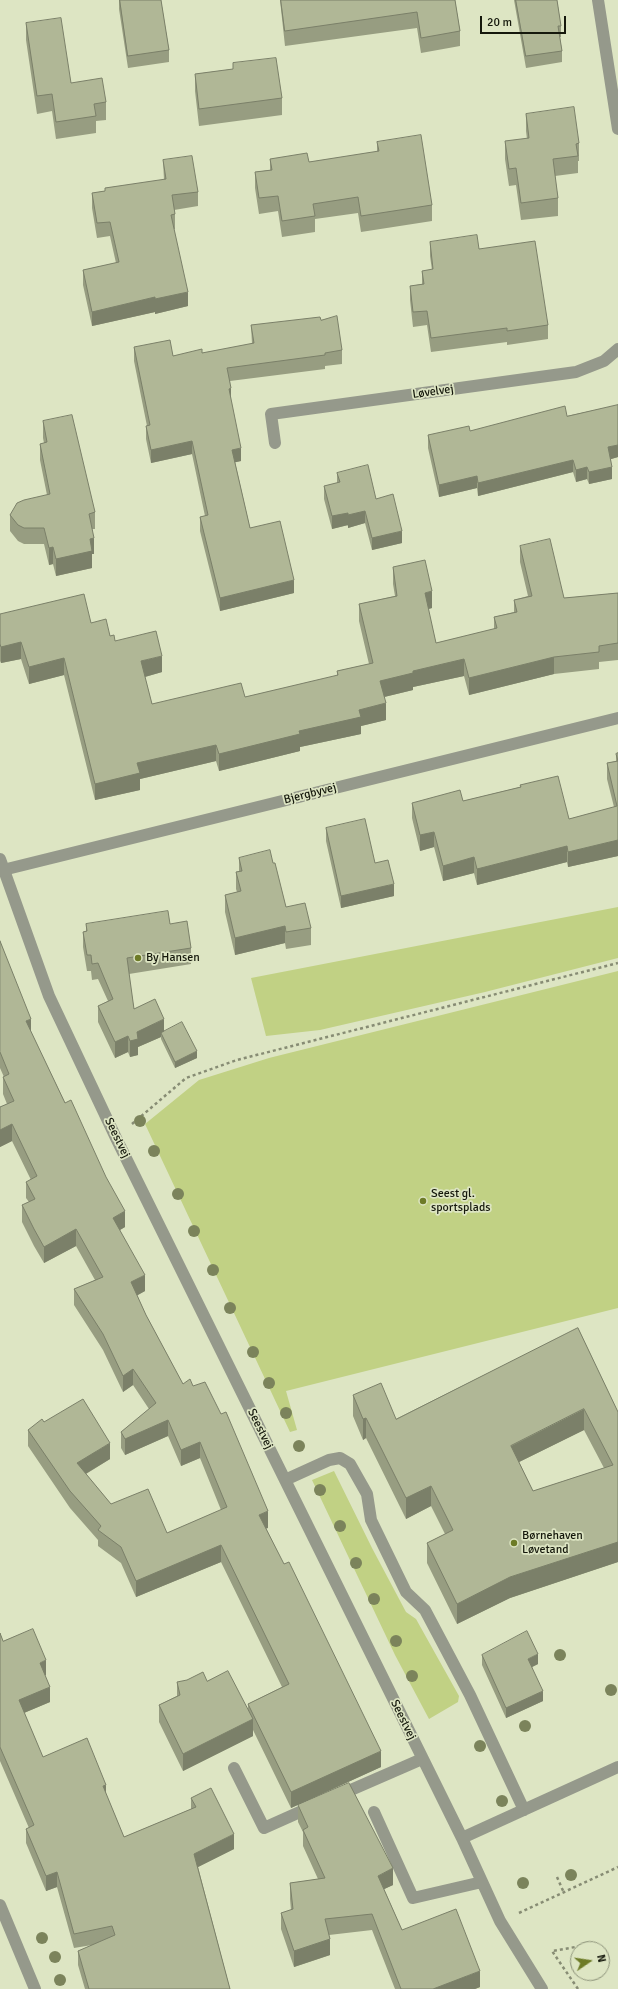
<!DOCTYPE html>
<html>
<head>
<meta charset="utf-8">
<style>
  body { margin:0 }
  #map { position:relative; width:618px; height:1989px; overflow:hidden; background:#dde5c3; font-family:Signika,sans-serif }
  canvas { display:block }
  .north { position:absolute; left:570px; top:1941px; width:40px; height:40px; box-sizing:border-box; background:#dde5c3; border:1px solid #8d937a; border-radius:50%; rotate:77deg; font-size:11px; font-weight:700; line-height:16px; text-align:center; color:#15180c }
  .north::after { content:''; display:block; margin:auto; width:14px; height:18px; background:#6d7b27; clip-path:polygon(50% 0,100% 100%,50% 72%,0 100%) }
  .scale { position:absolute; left:480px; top:16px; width:86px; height:18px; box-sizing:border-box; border:2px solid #15180c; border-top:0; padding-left:5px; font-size:12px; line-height:14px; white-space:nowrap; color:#15180c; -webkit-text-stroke:3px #dde5c3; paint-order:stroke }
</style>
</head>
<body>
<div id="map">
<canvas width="618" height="1989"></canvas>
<div class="north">N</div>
<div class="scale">20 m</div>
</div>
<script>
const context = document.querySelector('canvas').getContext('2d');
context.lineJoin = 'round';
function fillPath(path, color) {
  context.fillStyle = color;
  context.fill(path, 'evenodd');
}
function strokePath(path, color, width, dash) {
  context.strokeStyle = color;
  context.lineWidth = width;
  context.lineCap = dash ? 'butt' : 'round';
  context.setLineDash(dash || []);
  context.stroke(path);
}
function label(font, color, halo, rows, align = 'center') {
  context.font = font + ' Signika,sans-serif';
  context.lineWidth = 3.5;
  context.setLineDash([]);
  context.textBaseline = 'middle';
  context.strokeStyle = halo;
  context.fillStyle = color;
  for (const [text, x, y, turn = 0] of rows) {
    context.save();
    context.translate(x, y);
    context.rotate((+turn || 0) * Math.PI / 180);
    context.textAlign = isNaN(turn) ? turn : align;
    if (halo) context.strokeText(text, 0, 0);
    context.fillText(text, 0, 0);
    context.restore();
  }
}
fillPath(new Path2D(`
  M618,907V958L485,992L320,1030L266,1036L251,978Z
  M618,971V1308L286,1391L297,1430L290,1432L145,1124L199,1080L269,1058Z
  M334,1471L372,1548L406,1612L416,1619L459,1696L458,1702L429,1719L395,1655L312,1480Z`), '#c1d184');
strokePath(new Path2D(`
  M132,1124L186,1078L237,1060L618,963
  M557,1877L564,1893
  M519,1913L618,1867
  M578,1989L552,1951L593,1944`), '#878c74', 2.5, [3, 3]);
strokePath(new Path2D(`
  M598,0L618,129
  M275,443L271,414L576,372L604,361L618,349
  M0,859L49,996L116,1138L462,1838L500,1921L542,1989
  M3,870L618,718
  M285,1480L329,1460L340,1458L350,1464L367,1494L371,1520L406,1592L425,1610L470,1695L524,1810
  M234,1768L264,1828L311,1807
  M337,1796L422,1759
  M374,1812L413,1898L482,1882
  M462,1838L618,1767
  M0,1905L35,1989`), '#95998b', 12);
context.fillStyle = '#7b835b';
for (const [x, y] of [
  [140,1121],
  [154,1151],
  [178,1194],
  [194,1231],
  [213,1270],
  [230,1308],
  [253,1352],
  [269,1383],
  [286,1413],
  [299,1446],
  [320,1490],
  [340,1526],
  [356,1563],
  [374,1599],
  [396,1641],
  [560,1655],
  [412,1676],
  [611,1690],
  [525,1726],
  [480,1746],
  [502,1801],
  [571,1875],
  [523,1883],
  [42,1938],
  [55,1957],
  [60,1980]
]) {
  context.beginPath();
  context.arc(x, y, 6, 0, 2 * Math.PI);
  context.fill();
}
fillPath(new Path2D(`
  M119,0H161L169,50V62L128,68L119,9Z
  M280,0H455L460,31V46L421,53L417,28L285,46Z
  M514,0H557L561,26V37H560L562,51V62L526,68Z
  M26,23L71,83L106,102V120L96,121V133L56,139L52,111L37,114L26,40Z
  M233,63L282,98V115L199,126L195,91V74L233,69Z
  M526,114L579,143V161H578V173L555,176L558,198V216L521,220L516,185L509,186L505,159V141L527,139L526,131Z
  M377,142L432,205V221L361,232L358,213L315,219V232L282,237L278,211L259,214L255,188V172L270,170V159L309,162L377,152Z
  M163,160L198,192V206L174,210L175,214V229H174L188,306L155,314V312L92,326L83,285V270L116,263L110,236L97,238L92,208V193L105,191V188L164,180Z
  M430,242L479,249L548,325V339L507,345V342L431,352L427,325L413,327L410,300V286L422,284V271L432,270L430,256Z
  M321,320L342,350V364L325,366V369L230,381L231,401L241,461L235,462L250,528L294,593L220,611L200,531V517L205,516L192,454L151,463L146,439V426H147L134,361V347L173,356L202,353L252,344L251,325Z
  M618,405V457L611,459L612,479L589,484L587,479L576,482L573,472L478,496L477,488L439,497L428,448V435L470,431L567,416Z
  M43,421L95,512V529H92L94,554H92V568L56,576L53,564L49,565L44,544H24L18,541L10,531V515L47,495L40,460V444L44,443L43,438Z
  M337,473L376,499L402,543L372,550L365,523L348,528V525L332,529L324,499V486L337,483Z
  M520,546L564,598L618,593V660L599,662V669L554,674L469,695L464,676L413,687V690L384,697L386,720L361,726V734L300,747V751L219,771L216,761L140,779V790L95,800L64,675L29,684L21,659L1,663L0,661V614L91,623L110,636L115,641L162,672L145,677L152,704L245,697L337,676V671L369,664L359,621V604L395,596L393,584V567L432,608L428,609L436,643L494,629V617L514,612V600L528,596L520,562Z
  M618,753V856L568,867L567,862L477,885L474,873L443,881L434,847L420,851L412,818V803L463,801L520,787V785L569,819L614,807L607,779V763L616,761V754Z
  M326,828L375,863L394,896L341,908L326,841Z
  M239,858L273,863L286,907L311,928V945L286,949L285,943L235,955L225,912V895L237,892L236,889V872L239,871Z
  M86,924H170L191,948V964L129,974L134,1009L164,1031L197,1058L175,1068L161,1039V1037L138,1047V1055L130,1057L128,1052L115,1058L98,1022V1006L108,1001L98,979L92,980L91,971H87L83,947V932L86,931Z
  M0,941L31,1032L125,1227L120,1230L145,1291L137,1295L146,1315L183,1384L268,1528H266L381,1767L291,1808L253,1730V1736L183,1771L159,1722V1705L177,1696V1682L207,1681L248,1710V1704L282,1687L221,1562L136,1597L121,1563L98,1546V1540L70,1508L28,1446V1430L44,1422L110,1459L86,1474L111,1504L167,1533L221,1510L200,1458L181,1466L168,1436L125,1455L121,1448V1432L149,1409L133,1385L123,1392L103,1350L74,1305V1289L95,1280L76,1246L44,1263L34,1246L22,1222V1205L29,1202L26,1198V1182L31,1180L12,1141L0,1147V1107L7,1104L3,1094V1077H4L0,1068Z
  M578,1328L618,1412V1562L510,1598L457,1624L427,1563V1543L445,1534L431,1506L406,1519L366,1438L363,1440L353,1416V1395L396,1419ZM584,1430L604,1468L533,1491L519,1462Z
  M0,1633L3,1641L46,1675H45L50,1702L24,1713L43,1757L106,1794L124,1837L191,1809V1798L234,1849L198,1867L230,1989H85L78,1965V1951L92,1945L74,1948L57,1887L46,1891L26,1843V1829L29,1828L0,1761Z
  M482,1655L538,1664L532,1667L543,1701L506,1718L482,1665Z
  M298,1805L393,1885L384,1889L402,1930L480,1987L475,1989H395L372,1930L329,1935L330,1955L294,1967L281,1929V1913L291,1910L290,1899V1883L318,1879L303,1846V1832L298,1822Z`), '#979d81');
fillPath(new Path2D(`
  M188,292V306L155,314V299Z
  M155,297V312L92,326V312Z
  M231,388V401L229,389Z
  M192,441V454L151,463V450Z
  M618,445V457L608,460V447Z
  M241,448V461L232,463V450Z
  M573,460V472L478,496V483Z
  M587,467V479L576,482V470Z
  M612,467V479L589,484V472Z
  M477,476V488L439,497V485Z
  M365,511V523L348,528V515Z
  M348,513V525L332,529V516Z
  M402,531V543L372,550V538Z
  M94,538V554H92V568L56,576V559L90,539Z
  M53,547V564L49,565V548Z
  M294,580V593L220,611V598Z
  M432,591V608L425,610V593Z
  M21,642V659L1,663V647Z
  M162,656V672L141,678V661Z
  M554,657V674L469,695V678Z
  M64,658V675L29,684V667Z
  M464,659V676L413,687V690L380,698V681L413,671Z
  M386,703V720L361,726V734L300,747V751L219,771V754L299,731L359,710Z
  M216,745V761L140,779V790L95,800V784L137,763Z
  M434,832V847L420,851V835Z
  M618,840V856L568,867V852Z
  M567,846V862L477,885V869Z
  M474,857V873L443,881V866Z
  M394,884V896L341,908V896Z
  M285,926V943L235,955V938Z
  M31,1019V1035L26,1021Z
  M164,1019V1035L161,1033V1037L138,1047V1055L130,1057V1041L137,1032Z
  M128,1036V1052L115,1058V1042Z
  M197,1051V1058L175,1068V1062Z
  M12,1124V1141L0,1147V1130Z
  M125,1211V1227L113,1234V1218Z
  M76,1229V1246L44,1263V1247Z
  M145,1275V1291L131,1299V1282Z
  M133,1369V1385L123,1392V1376Z
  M584,1409V1430L511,1466V1446Z
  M366,1418V1438L363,1440V1419Z
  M168,1420V1436L125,1455V1439Z
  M200,1442V1458L181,1466V1450Z
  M110,1443V1459L77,1479V1463Z
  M431,1486V1506L406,1519V1498Z
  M268,1511V1528L259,1531V1515Z
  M618,1542V1562L510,1598L457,1624V1604L510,1577Z
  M221,1545V1562L136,1597V1581Z
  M538,1654V1664L528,1669V1659Z
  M46,1660V1675L40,1678V1663Z
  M50,1687V1702L19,1715V1700Z
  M543,1691V1701L506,1718V1708Z
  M253,1719V1736L183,1771V1754Z
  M381,1751V1767L291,1808V1792Z
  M106,1785V1799L103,1786Z
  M234,1834V1849L194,1869V1854Z
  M393,1868V1885L378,1892V1876Z
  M57,1872V1887L46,1891V1876Z
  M330,1939V1955L294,1967V1951Z
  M480,1971V1987L475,1989H433Z`), '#7b8069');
const building = new Path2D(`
  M120,0H161L169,50L128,56Z
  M281,0H455L460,31L421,38L417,12L285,31Z
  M516,0H557L561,26H558L562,51L526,56Z
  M61,18L71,83L102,78L106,102L94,104L96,116L56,122L52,94L37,96L26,23Z
  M276,58L282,98L199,109L195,74L233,69V63Z
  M574,107L579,143L576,144L578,156L553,159L558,198L521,203L516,168L509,169L505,141L529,138L526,114Z
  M421,135L432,205L361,216L358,197L313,204L315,216L282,221L278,196L259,198L255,172L272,170L270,159L307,153L309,162L379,151L377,142Z
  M192,156L198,192L172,195L175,214L171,215L188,292L155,299V297L92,312L83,270L119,262L110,222L97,223L92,193L105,191V188L166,179L163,160Z
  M477,235L479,249L535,241L548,325L507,331V328L431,338L427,311L413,312L410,286L424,284L422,271L433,269L430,242Z
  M337,316L342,350L325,353V355L227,368L231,388L229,389L241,448L232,450L250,528L280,521L294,580L220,598L200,517L208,515L192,441L151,450L146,426L150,425L134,347L170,340L173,356L202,349V353L254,343L251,325L320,317L321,320Z
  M618,405V445L608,447L612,467L589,472L587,467L576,470L573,460L478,483L477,476L439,485L428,435L469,426L470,431L565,406L567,416Z
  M72,415L95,512L89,514L94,538L90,539L92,551L56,559L53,547L49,548L44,528H24L18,525L10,515L17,503L24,500L50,494L40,444L47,442L43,421Z
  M368,465L376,499L393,494L402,531L372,538L365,511L348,515V513L332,516L324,486L340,482L337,473Z
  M550,539L564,598L618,593V643L599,646V652L554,657L469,678L464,659L413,671V673L380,681L386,703L359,710L361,717L299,731L300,734L219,754L216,745L137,763L140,773L95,784L64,658L29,667L21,642L1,647L0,644V614L84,594L91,623L106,619L110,636L114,635L115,641L156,631L162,656L141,661L152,704L241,683L245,697L338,675L337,671L373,663L359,604L397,596L393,567L425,560L432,591L425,593L436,643L497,628L494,617L517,612L514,600L532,596L520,546Z
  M618,753V840L568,852L567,846L477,869L474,857L443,866L434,832L420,835L412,803L460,790L463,801L521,787L520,785L558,776L569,819L617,806L607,763L618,761L616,754Z
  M365,819L375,863L388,860L394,884L341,896L326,828Z
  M270,850L273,863H275L286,907L305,903L311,928L286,932L285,926L235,938L225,895L241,891L236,872L242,871L239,858Z
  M168,911L170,924L187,921L191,948L127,958L134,1009L155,999L164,1019L137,1032L138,1039L130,1041L128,1036L115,1042L98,1006L113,999L98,963L92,964L91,955H87L83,932L87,931L86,924Z
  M0,941L31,1019L26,1021L65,1103L71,1100L106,1177L125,1211L113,1218L145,1275L131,1282L146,1315L183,1384L190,1379L193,1386L205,1382L221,1414L226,1412L268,1511L259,1515L284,1564L289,1562L381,1751L291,1792L248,1704L289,1684L221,1545L136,1581L121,1547L98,1530L101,1526L70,1491L28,1430L42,1419L44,1422L83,1399L110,1443L77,1463L111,1504L148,1489L167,1533L227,1507L200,1442L181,1450L168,1420L125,1439L121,1432L156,1403L133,1369L123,1376L103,1334L74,1289L103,1277L76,1229L44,1247L34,1229L22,1205L35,1199L26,1182L37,1176L12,1124L0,1130V1107L14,1101L3,1077L9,1074L0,1052Z
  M182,1022L197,1051L175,1062L161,1033Z
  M578,1328L618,1412V1542L510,1577L457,1604L427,1543L453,1530L431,1486L406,1498L366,1418L363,1419L353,1395L381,1383L396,1419ZM584,1409L613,1465L533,1491L511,1446Z
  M33,1629L46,1660L40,1663L50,1687L19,1700L43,1757L87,1738L106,1785L103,1786L124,1837L196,1807L191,1798L211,1788L234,1834L194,1854L230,1989H89L78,1951L115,1935L112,1926L74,1934L57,1872L46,1876L26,1829L34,1825L0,1747V1633L3,1641Z
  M527,1631L538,1654L528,1659L543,1691L506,1708L482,1655Z
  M228,1671L253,1719L183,1754L159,1705L180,1695L177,1682L187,1680L203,1672L207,1681Z
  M349,1783L393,1868L378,1876L402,1930L456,1909L480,1971L433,1989H401L372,1914L325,1919L330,1939L294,1951L281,1913L293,1909L290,1883L325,1878L303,1830L308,1827L298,1805Z`);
fillPath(building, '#b0b796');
strokePath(building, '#7b8069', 1);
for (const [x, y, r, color] of [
  [138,958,4,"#6d7b27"],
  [423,1201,4,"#6d7b27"],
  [514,1543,4,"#6d7b27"]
]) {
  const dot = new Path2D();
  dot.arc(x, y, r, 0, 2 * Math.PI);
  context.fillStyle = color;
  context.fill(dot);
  strokePath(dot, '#dde5c3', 1.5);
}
label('12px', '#15180c', '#dde5c3', [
  ["Løvelvej",433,392,-8],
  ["Bjergbyvej",310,794,-14],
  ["Seestvej",117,1138,64],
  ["Seestvej",260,1429,64],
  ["Seestvej",403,1720,64]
]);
label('12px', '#15180c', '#dde5c3', [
  ["By Hansen",146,958],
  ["Seest gl.",431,1194],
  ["sportsplads",431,1208],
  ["Børnehaven",522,1536],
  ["Løvetand",522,1550]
], 'left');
</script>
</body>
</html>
